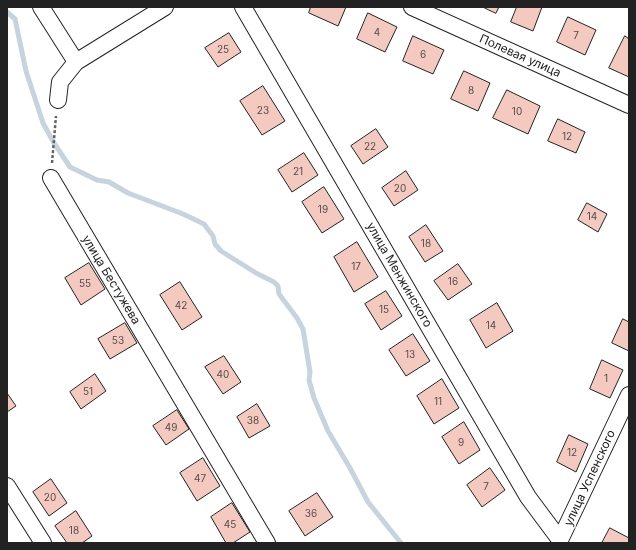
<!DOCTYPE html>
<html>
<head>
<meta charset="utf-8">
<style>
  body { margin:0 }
  #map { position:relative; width:636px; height:550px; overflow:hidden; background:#fff; font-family:Inter,sans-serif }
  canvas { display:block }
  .frame { position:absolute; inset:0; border:8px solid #222; pointer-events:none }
</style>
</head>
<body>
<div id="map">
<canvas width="636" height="550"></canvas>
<div class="frame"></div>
</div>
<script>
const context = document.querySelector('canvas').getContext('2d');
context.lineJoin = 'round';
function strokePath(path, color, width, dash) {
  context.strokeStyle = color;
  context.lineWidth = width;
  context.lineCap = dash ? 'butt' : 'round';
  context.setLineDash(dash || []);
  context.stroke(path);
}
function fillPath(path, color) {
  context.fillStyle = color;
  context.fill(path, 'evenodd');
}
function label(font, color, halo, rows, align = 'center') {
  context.font = font + ' Inter,sans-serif';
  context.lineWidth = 3;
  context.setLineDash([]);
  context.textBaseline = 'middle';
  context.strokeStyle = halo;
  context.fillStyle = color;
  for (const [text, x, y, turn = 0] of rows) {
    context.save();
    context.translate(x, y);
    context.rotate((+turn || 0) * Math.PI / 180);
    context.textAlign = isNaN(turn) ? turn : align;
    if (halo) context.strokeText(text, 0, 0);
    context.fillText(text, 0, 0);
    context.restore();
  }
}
strokePath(new Path2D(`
  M7,12L15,19L26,71L43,123L54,143L70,167L97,180L109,182L128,193L183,214L204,224L213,236L215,244L221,251L256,273L274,282L278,286L279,294L297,318L303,329L310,372L309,380L314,398L328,431L350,468L368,502L401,543`), '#c7d3dd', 5);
const building = new Path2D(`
  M311,7H346L338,26L309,13Z
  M483,7H499L496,13Z
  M517,7H542L533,31L511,22Z
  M368,13L397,27L385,52L357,39Z
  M568,17L596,30L585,55L557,42Z
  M229,33L241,52L218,67L205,48Z
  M413,36L444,50L433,74L403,61Z
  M625,36L629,39V77L609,68Z
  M464,71L490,83L478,111L451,99Z
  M263,86L285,121L262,135L240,101Z
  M507,90L540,106L528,134L493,118Z
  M558,119L585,132L576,153L548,141Z
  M376,129L388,147L363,164L351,146Z
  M304,153L318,175L292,192L278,170Z
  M406,171L418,190L394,206L382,188Z
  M324,187L344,219L322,233L302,202Z
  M587,203L607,214L598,232L578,220Z
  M426,225L443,251L425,262L409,237Z
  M357,242L378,277L354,292L334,257Z
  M89,263L105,289L81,305L65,278Z
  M458,264L472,284L448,300L434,281Z
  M180,282L202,317L182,330L160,295Z
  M386,291L402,316L381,330L365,304Z
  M497,303L513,331L486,348L470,320Z
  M623,319L629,322V351L612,343Z
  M125,323L137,343L110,359L98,339Z
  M413,334L430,361L406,376L389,350Z
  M224,356L241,382L223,394L205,367Z
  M602,360L623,370L610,398L590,389Z
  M95,374L106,391L81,409L70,392Z
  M442,379L459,408L434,424L417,396Z
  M7,393L16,406L7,412Z
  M257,404L270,426L249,438L237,417Z
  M177,410L189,429L166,445L153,426Z
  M464,422L480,450L459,464L442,437Z
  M569,435L588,444L576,472L557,462Z
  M203,458L220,486L197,501L180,473Z
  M490,468L505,490L482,507L467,485Z
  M51,479L67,503L49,516L33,492Z
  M317,493L333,517L305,536L289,511Z
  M232,503L250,532L233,543H226L211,517Z
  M76,511L92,536L82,543H67L55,526Z
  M610,528L629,538V543H602Z`);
fillPath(building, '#f3c9c0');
strokePath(building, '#222', 1);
const street = new Path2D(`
  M41,7L76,62L60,82L58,100
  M243,7L528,497L560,540L629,395
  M412,7L629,105
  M76,62L165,7
  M51,178L267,543
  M7,486L43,543`);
strokePath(street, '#222', 18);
strokePath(new Path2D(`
  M52,163L56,116`), '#646464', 2.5, [3, 2]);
strokePath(street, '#fff', 16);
label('10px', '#564c4a', null, [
  ["4",377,33],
  ["7",576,36],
  ["25",223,50],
  ["6",423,55],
  ["8",471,91],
  ["23",263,111],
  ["10",517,112],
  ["12",567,137],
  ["22",370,147],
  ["21",298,172],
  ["20",400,189],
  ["19",323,210],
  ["14",592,217],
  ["18",426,244],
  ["17",356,267],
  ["16",453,282],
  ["55",85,284],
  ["42",181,306],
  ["15",384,310],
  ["14",491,326],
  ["53",118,341],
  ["13",410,355],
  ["40",223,375],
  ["1",606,379],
  ["51",88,392],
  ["11",438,402],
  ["38",253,421],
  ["49",171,428],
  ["9",461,443],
  ["12",572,453],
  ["47",200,479],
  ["7",486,487],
  ["20",50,498],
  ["36",311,514],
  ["45",230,525],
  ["18",74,531]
]);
label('12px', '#222', '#fff', [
  ["Полевая улица",520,56,24],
  ["улица Менжинского",399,275,60],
  ["улица Бестужева",111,280,59],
  ["улица Успенского",590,478,-65]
]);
</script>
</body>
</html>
